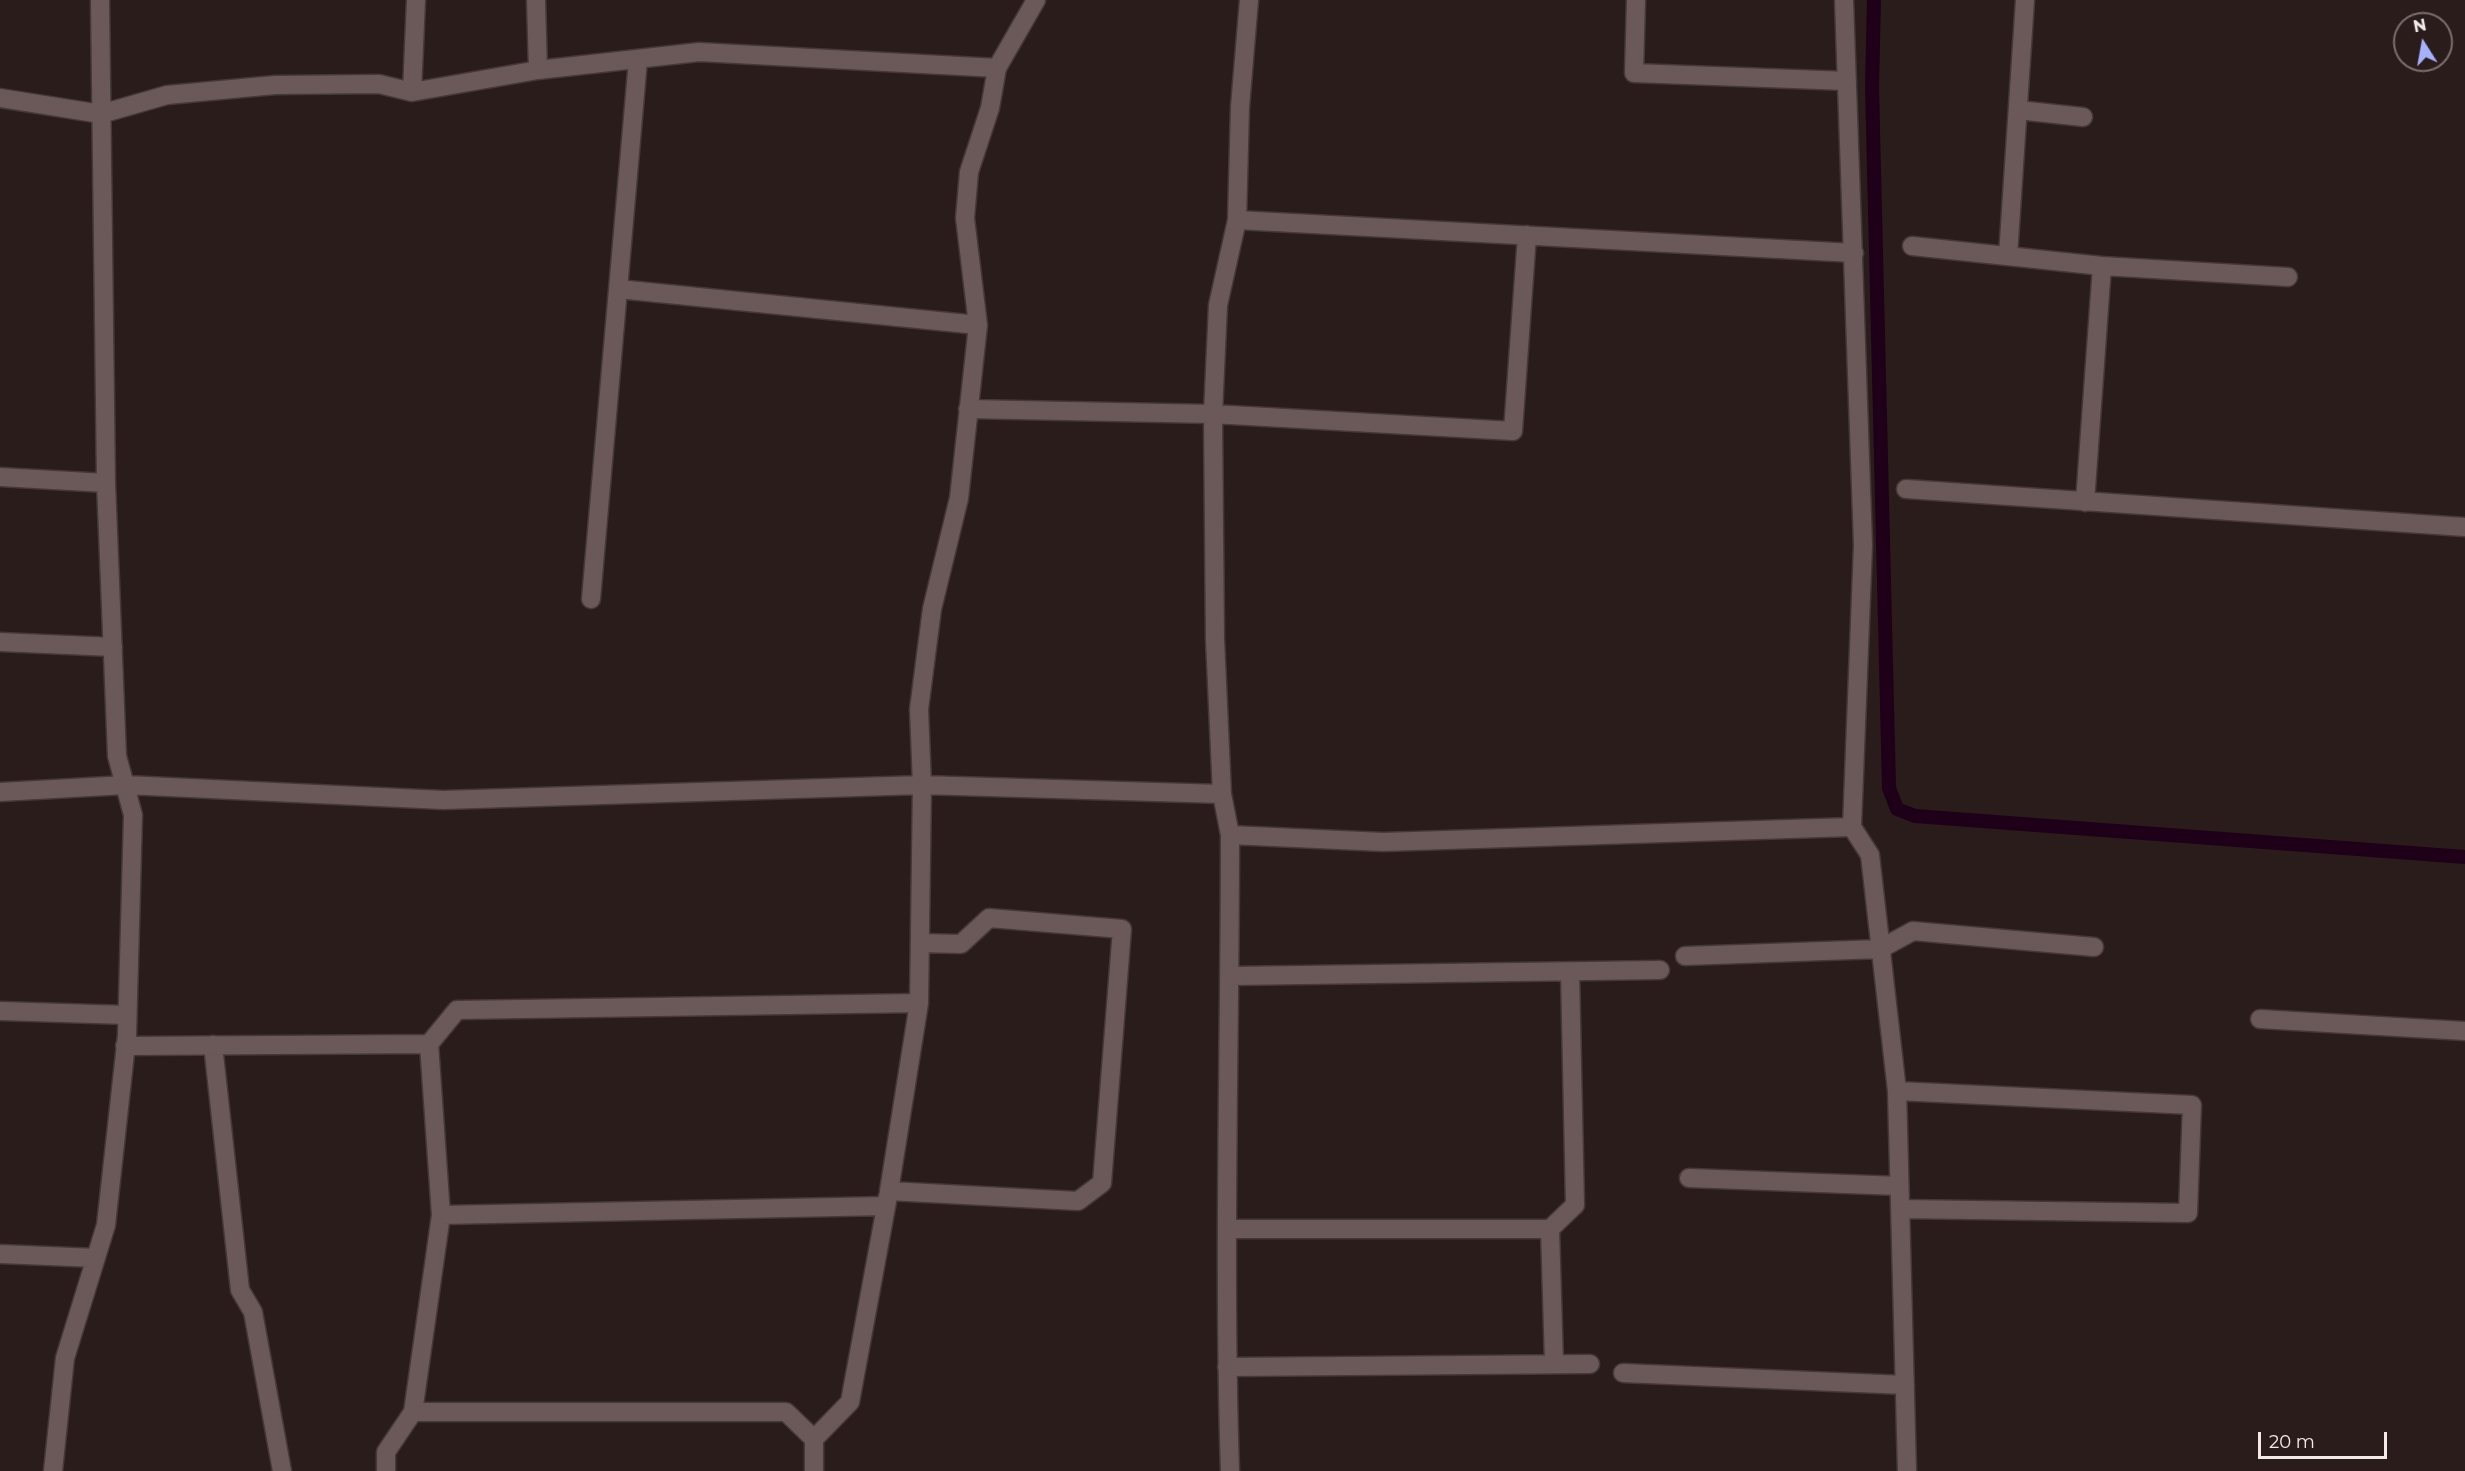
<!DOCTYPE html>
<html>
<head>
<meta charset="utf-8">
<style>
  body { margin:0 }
  #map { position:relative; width:2465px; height:1471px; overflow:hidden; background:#2b1c1c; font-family:Montserrat,sans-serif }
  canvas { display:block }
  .north { position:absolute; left:2393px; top:12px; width:60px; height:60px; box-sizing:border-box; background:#2b1c1c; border:2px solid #7b6e6e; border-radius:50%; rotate:349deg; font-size:16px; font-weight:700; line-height:24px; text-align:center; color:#f4e9e9 }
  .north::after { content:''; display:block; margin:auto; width:21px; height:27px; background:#a5b1fc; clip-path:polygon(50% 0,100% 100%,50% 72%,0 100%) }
  .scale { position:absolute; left:2258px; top:1432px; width:129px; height:27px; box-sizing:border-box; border:3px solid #f4e9e9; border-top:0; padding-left:8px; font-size:18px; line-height:21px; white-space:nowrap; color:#f4e9e9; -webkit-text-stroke:4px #2b1c1c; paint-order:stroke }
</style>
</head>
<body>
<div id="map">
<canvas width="2465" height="1471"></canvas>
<div class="north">N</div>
<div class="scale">20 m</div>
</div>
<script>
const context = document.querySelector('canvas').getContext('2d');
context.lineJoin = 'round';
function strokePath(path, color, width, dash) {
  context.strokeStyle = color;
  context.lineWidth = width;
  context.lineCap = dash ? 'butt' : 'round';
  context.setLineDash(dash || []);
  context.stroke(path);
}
strokePath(new Path2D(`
  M1874,0L1872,87L1889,788L1897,809L1915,816L2465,857`), '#1e0018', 14);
const street = new Path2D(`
  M536,0L538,70
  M1636,0L1634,73L1847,81
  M1844,0L1863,545L1852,827L1870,855L1897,1091L1907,1471
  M412,92L416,0
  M0,98L101,114L167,95L275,85L379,84L412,92L538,70L699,52L997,68L1036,0
  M2018,110L2083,117
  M1237,220L1854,253
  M1912,246L2102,266L2288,277
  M2008,256L2025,0
  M618,289L978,325
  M968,409L1213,414L1513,431L1527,235
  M0,477L106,483
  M1906,489L2465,527
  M2085,502L2102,266
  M591,599L638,60
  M0,642L113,647
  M0,792L126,785L443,800L922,785L1222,794
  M1230,835L1383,842L1852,827
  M1685,956L1880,949L1913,931L2094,947
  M1230,976L1660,970
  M919,1003L889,1191L1078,1201L1102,1183L1122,929L989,918L961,944L920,943
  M0,1011L127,1015
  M2260,1019L2465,1031
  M213,1045L240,1290L253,1312L282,1471
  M125,1046L429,1044L457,1010L919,1003L922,785L919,709L932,609L959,498L978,325L965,218L969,172L990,108L997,68
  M1897,1091L2192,1105L2188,1213L1900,1209
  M1689,1178L1899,1186
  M441,1215L886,1206
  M1227,1229H1550
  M0,1254L96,1258
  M1554,1363L1550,1229L1575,1205L1570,972
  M1227,1367L1590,1364
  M1623,1373L1905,1385
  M413,1412L441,1215L429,1044
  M53,1471L65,1358L106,1225L127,1035L133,815L117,756L106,483L100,0
  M386,1471V1452L413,1412H786L814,1439
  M814,1471V1439L850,1402L888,1196
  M1230,1471C1223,1259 1230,1047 1230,835L1222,794L1215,639L1213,414L1218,305L1237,220L1240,107L1249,0`);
strokePath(street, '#443839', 21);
strokePath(street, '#6b5959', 18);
</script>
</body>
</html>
